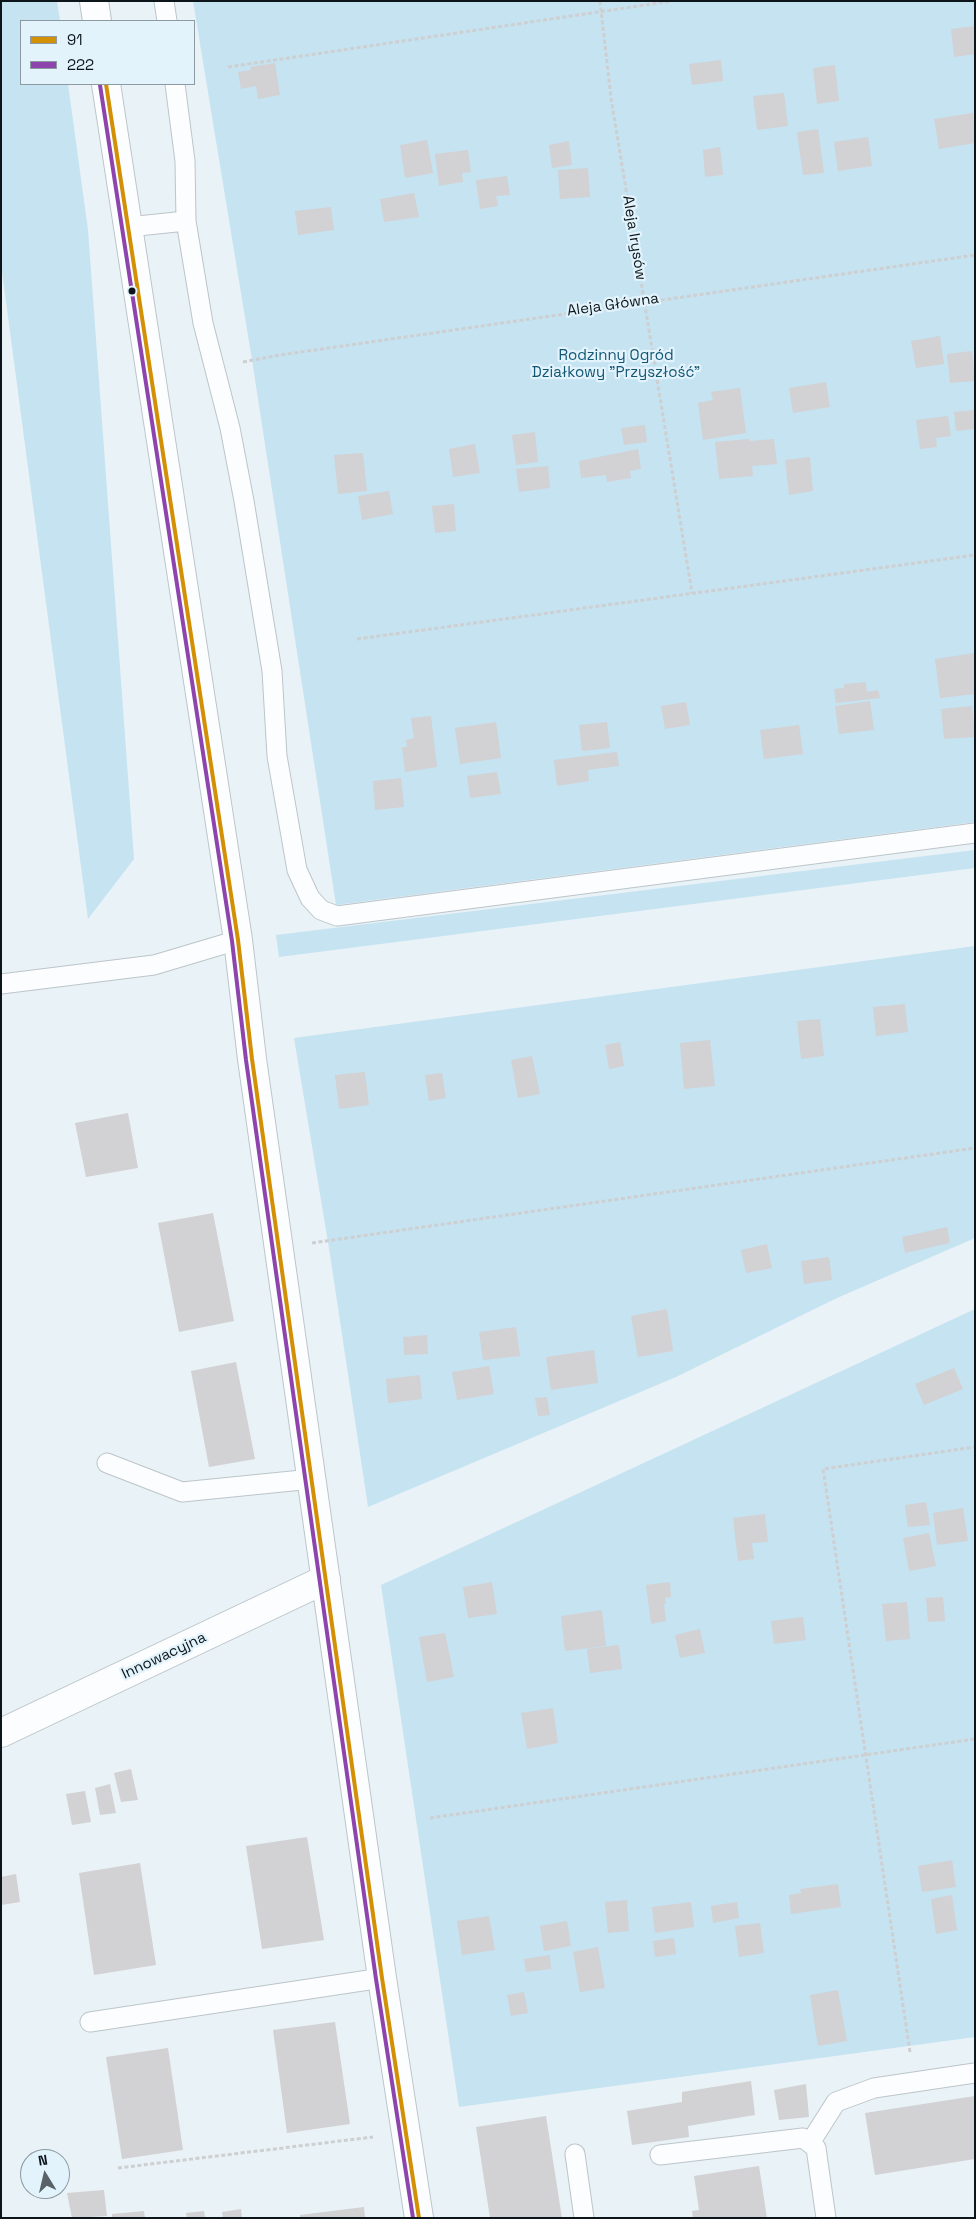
<!DOCTYPE html>
<html>
<head>
<meta charset="utf-8">
<style>
  body { margin:0 }
  #map { position:relative; width:976px; height:2219px; overflow:hidden; background:#e9f2f6; font-family:"Space Grotesk",sans-serif }
  canvas { display:block }
  .frame { position:absolute; inset:0; border:2px solid #0b151a; pointer-events:none }
  .legend { position:absolute; left:20px; top:20px; width:175px; height:65px; box-sizing:border-box; background:#e3f3fc; border:1px solid #8d9aa2; margin:0; padding:6px 9px; list-style:none; font-size:15px; color:#0b151a }
  .legend li { display:flex; align-items:center; gap:10px; height:25px }
  .legend b { width:25px; border:1px solid #8d9aa2 }
  .north { position:absolute; left:20px; top:2149px; width:50px; height:50px; box-sizing:border-box; background:#e3f3fc; border:1px solid #8d9aa2; border-radius:50%; rotate:351deg; font-size:14px; font-weight:700; line-height:20px; text-align:center; color:#0b151a }
  .north::after { content:''; display:block; margin:auto; width:18px; height:22px; background:#596267; clip-path:polygon(50% 0,100% 100%,50% 72%,0 100%) }
</style>
</head>
<body>
<div id="map">
<canvas width="976" height="2219"></canvas>
<div class="frame"></div>
<ul class="legend">
<li><b style="height:6px;background:#d49004"></b>91</li>
<li><b style="height:6px;background:#8e44ad"></b>222</li>
</ul>
<div class="north">N</div>
</div>
<script>
const context = document.querySelector('canvas').getContext('2d');
context.lineJoin = 'round';
function fillPath(path, color) {
  context.fillStyle = color;
  context.fill(path, 'evenodd');
}
function strokePath(path, color, width, dash) {
  context.strokeStyle = color;
  context.lineWidth = width;
  context.lineCap = dash ? 'butt' : 'round';
  context.setLineDash(dash || []);
  context.stroke(path);
}
function label(font, color, halo, rows, align = 'center') {
  context.font = font + ' "Space Grotesk",sans-serif';
  context.lineWidth = 4.5;
  context.setLineDash([]);
  context.textBaseline = 'middle';
  context.strokeStyle = halo;
  context.fillStyle = color;
  for (const [text, x, y, turn = 0] of rows) {
    context.save();
    context.translate(x, y);
    context.rotate((+turn || 0) * Math.PI / 180);
    context.textAlign = isNaN(turn) ? turn : align;
    if (halo) context.strokeText(text, 0, 0);
    context.fillText(text, 0, 0);
    context.restore();
  }
}
fillPath(new Path2D(`
  M1,1H57L60,21H21V84H68L88,230L134,859L88,919L1,264Z
  M193,1H975V822L336,905L252,360Z
  M975,850V868L279,957L276,935Z
  M975,946V1238L837,1298L676,1377L368,1507L329,1248L294,1038Z
  M975,1309V2037L459,2107L381,1585Z`), '#c6e3f2');
fillPath(new Path2D(`
  M975,26V54L954,57L951,29Z
  M721,60L723,81L692,85L689,64Z
  M275,63L280,95L258,99L256,86L241,89L238,72L251,70L250,67Z
  M835,65L839,101L817,104L813,68Z
  M784,93L788,126L757,130L753,96Z
  M973,113L975,143L939,149L934,119Z
  M818,129L824,173L803,175L797,132Z
  M868,137L872,166L838,171L834,142Z
  M427,140L433,173L405,178L400,145Z
  M569,141L572,165L552,168L549,145Z
  M720,147L723,175L705,177L703,150Z
  M468,150L471,172L462,173L463,182L439,186L435,154Z
  M588,168L590,197L560,199L558,170Z
  M507,176L510,195L496,196L498,206L480,209L476,180Z
  M414,193L419,217L384,222L380,199Z
  M331,207L334,230L298,235L295,211Z
  M940,336L944,364L916,368L911,341Z
  M972,351L975,381L950,383L947,354Z
  M826,382L830,407L793,413L789,388Z
  M740,388L746,433L703,440L698,403L713,400L711,392Z
  M975,410V429L956,431L954,412Z
  M948,416L951,436L936,438L937,447L920,449L916,420Z
  M645,425L647,442L624,445L621,428Z
  M535,432L538,462L516,465L512,435Z
  M749,439L750,441L774,439L777,464L752,466L753,476L719,479L715,442Z
  M475,444L480,473L453,477L449,449Z
  M638,449L641,469L630,471L631,478L607,482L606,475L581,478L579,461Z
  M363,453L367,491L338,494L334,455Z
  M810,457L813,491L789,495L785,460Z
  M548,466L550,488L519,492L516,469Z
  M389,491L393,514L362,520L358,496Z
  M454,504L456,531L435,533L432,506Z
  M975,653V694L940,698L935,659Z
  M866,682L867,692L878,690L880,698L836,703L834,689L844,688V684Z
  M870,701L874,730L839,734L835,706Z
  M686,702L690,725L665,729L661,706Z
  M972,706L975,737L944,739L941,709Z
  M431,716L437,767L405,772L402,747H407L406,740L414,738L411,718Z
  M496,722L501,758L460,764L455,728Z
  M607,722L610,748L582,751L579,725Z
  M799,725L803,754L764,759L760,730Z
  M617,752L619,766L588,770L589,781L557,786L554,760Z
  M497,772L501,794L470,798L467,776Z
  M401,778L404,807L375,810L373,781Z
  M905,1004L908,1032L876,1036L873,1007Z
  M820,1019L824,1056L801,1059L797,1021Z
  M710,1040L715,1086L684,1089L680,1043Z
  M620,1042L624,1066L609,1069L605,1045Z
  M532,1056L540,1094L518,1098L511,1060Z
  M365,1072L369,1105L339,1109L335,1075Z
  M442,1073L446,1098L429,1101L425,1075Z
  M128,1113L138,1168L86,1177L75,1123Z
  M213,1213L234,1321L179,1332L158,1223Z
  M947,1227L950,1243L905,1253L902,1237Z
  M767,1244L772,1268L746,1273L741,1250Z
  M829,1257L832,1280L804,1284L801,1261Z
  M667,1309L673,1351L638,1357L631,1316Z
  M516,1327L520,1356L483,1360L479,1332Z
  M427,1335L428,1354L404,1355L403,1337Z
  M594,1350L598,1383L551,1390L546,1357Z
  M236,1362L255,1459L209,1467L191,1371Z
  M489,1366L494,1394L457,1400L452,1372Z
  M954,1368L963,1389L924,1405L915,1384Z
  M420,1375L422,1399L388,1403L386,1379Z
  M547,1397L550,1415L538,1416L535,1398Z
  M926,1502L930,1525L908,1527L905,1505Z
  M963,1508L968,1541L937,1545L933,1513Z
  M765,1514L768,1542L752,1543L754,1559L738,1561L733,1518Z
  M929,1533L936,1566L909,1571L903,1538Z
  M492,1582L497,1614L468,1618L463,1587Z
  M670,1582L671,1597L665,1598L666,1604H664L666,1621L651,1624L646,1585Z
  M943,1597L945,1621L928,1622L926,1598Z
  M907,1602L910,1639L886,1641L882,1604Z
  M602,1610L606,1646L565,1651L561,1616Z
  M803,1617L806,1640L774,1644L771,1621Z
  M700,1629L705,1653L680,1658L675,1635Z
  M445,1633L454,1677L427,1682L419,1637Z
  M619,1645L622,1669L590,1673L587,1649Z
  M553,1708L558,1743L527,1749L521,1713Z
  M131,1769L138,1800L121,1802L114,1773Z
  M110,1784L116,1813L100,1815L95,1788Z
  M85,1791L91,1822L72,1825L66,1794Z
  M307,1837L324,1940L262,1949L246,1846Z
  M952,1860L956,1887L922,1892L918,1866Z
  M140,1863L156,1965L94,1975L79,1873Z
  M16,1874L20,1902L1,1905V1877Z
  M838,1884L841,1907L791,1914L789,1895L801,1893L800,1889Z
  M952,1895L957,1930L936,1934L931,1899Z
  M627,1900L629,1931L608,1933L605,1902Z
  M691,1902L694,1927L655,1933L652,1907Z
  M737,1902L739,1918L713,1923L711,1906Z
  M489,1916L495,1950L462,1955L457,1921Z
  M567,1921L571,1946L544,1951L540,1926Z
  M760,1923L764,1953L739,1957L735,1926Z
  M674,1938L676,1954L655,1957L653,1941Z
  M598,1947L605,1988L580,1992L573,1952Z
  M550,1955L551,1969L526,1972L524,1959Z
  M838,1990L847,2041L818,2046L810,1995Z
  M524,1992L528,2013L511,2016L507,1995Z
  M335,2022L350,2124L287,2133L273,2030Z
  M168,2048L183,2150L122,2159L106,2057Z
  M751,2081L755,2115L688,2126L689,2137L632,2145L627,2111L682,2102V2092Z
  M806,2084L809,2117L779,2120L774,2090Z
  M975,2096V2159L875,2175L865,2113Z
  M546,2116L562,2218H490L476,2127Z
  M759,2166L767,2218H693L692,2211L699,2210L694,2176Z
  M104,2190L107,2216L72,2218L67,2193Z
  M364,2207L365,2218H300V2215Z
  M241,2209L242,2218H223L222,2212Z
  M144,2211L145,2218H112V2214Z
  M204,2211L205,2218H187L186,2213Z`), '#d2d1d3');
const lane = new Path2D(`
  M164,1L167,21
  M175,84L185,161L186,221L203,323L230,428L244,501L272,671L277,756L297,870L310,898L321,910L337,916L975,833
  M128,227L186,221
  M1,984L154,965L238,940
  M107,1463L182,1492L312,1479
  M90,2022L382,1978
  M810,2143L836,2102L874,2088L975,2073
  M575,2154L584,2218
  M660,2155L803,2138L816,2148L826,2218`);
const street = new Path2D(`
  M94,1L97,21
  M106,84L238,940L252,1059L382,1978L419,2218
  M1,1733L326,1579`);
strokePath(lane, '#bcc5ca', 21);
strokePath(street, '#bcc5ca', 30);
strokePath(new Path2D(`
  M600,1L611,98L692,593
  M228,67L672,1
  M243,362L280,355L975,255
  M357,639L975,555
  M312,1243L975,1148
  M430,1818L975,1739
  M910,2052L823,1469L975,1447
  M118,2168L373,2137`), '#cdcfd1', 3, [4, 2.5]);
strokePath(lane, '#fcfdfe', 19);
strokePath(street, '#fcfdfe', 28);
strokePath(new Path2D(`
  M106,84L238,940L252,1059L382,1978L419,2218`), '#d49004', 4);
strokePath(new Path2D(`
  M100,85L232,941L246,1060L376,1979L413,2218`), '#8e44ad', 4);
for (const [x, y, r, color] of [
  [132,291,4.5,"#0b151a"]
]) {
  const dot = new Path2D();
  dot.arc(x, y, r, 0, 2 * Math.PI);
  context.fillStyle = color;
  context.fill(dot);
  strokePath(dot, '#e3f3fc', 2);
}
label('15px', '#0b151a', '#e3f3fc', [
  ["Aleja Irysów",634,238,81],
  ["Aleja Główna",613,305,-8],
  ["Innowacyjna",164,1656,-25]
]);
label('15px', '#115673', '#e3f3fc', [
  ["Rodzinny Ogród",616,356],
  ["Działkowy \"Przyszłość\"",616,373]
]);
</script>
</body>
</html>
